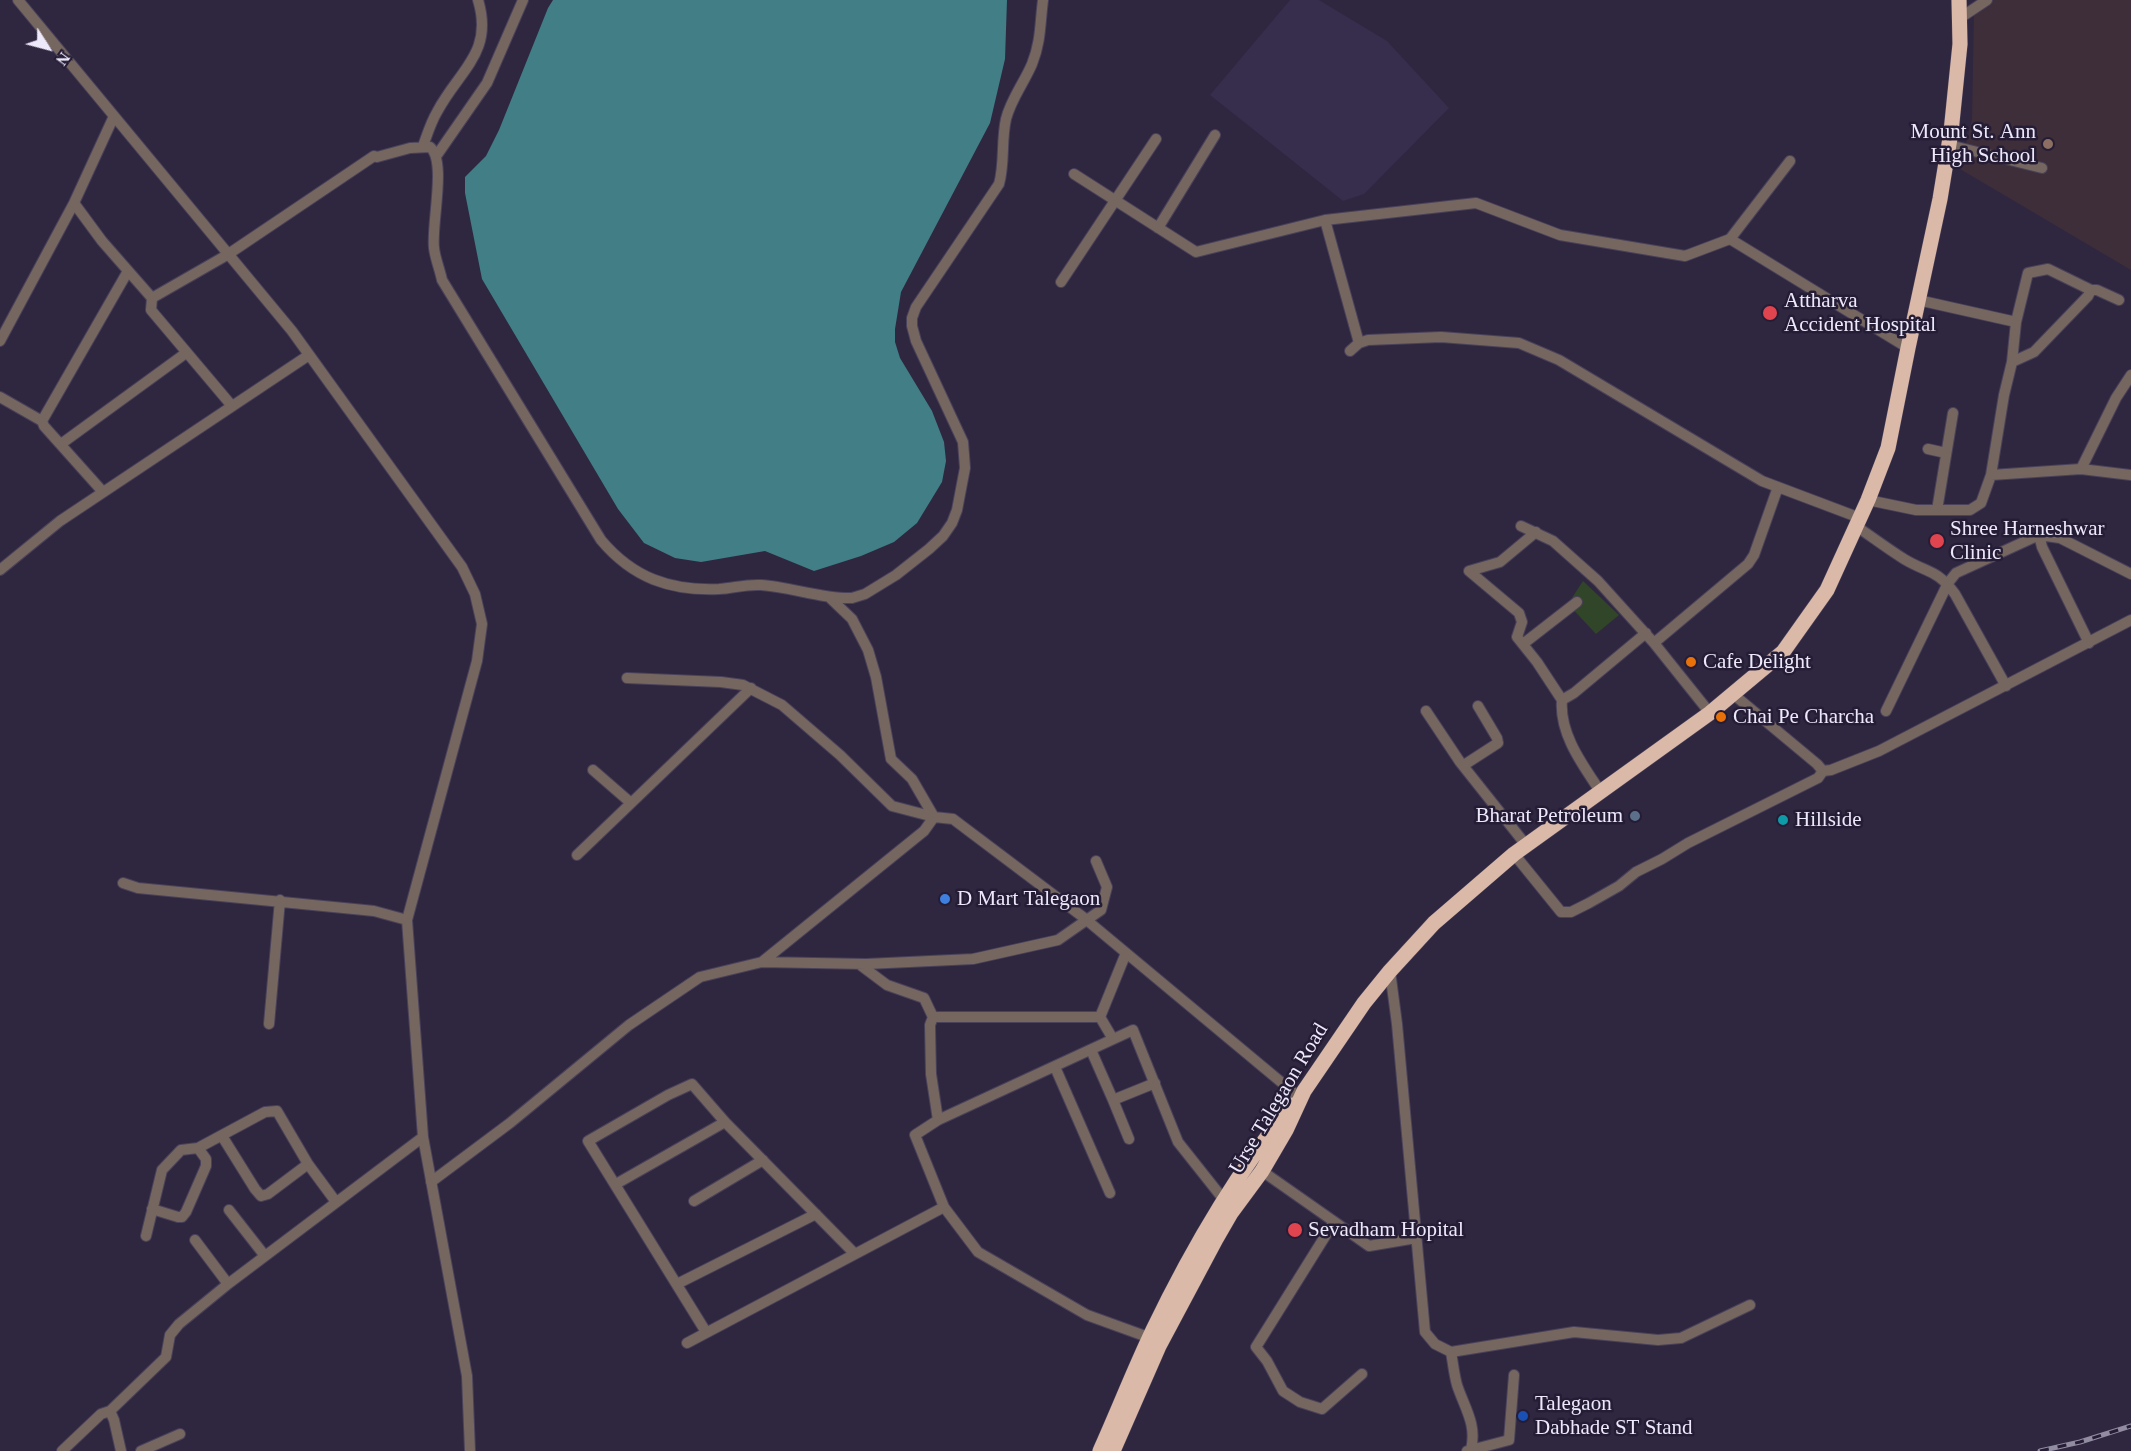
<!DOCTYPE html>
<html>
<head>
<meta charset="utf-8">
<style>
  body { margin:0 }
  #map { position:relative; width:2131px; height:1451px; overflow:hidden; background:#2f2740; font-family:"Times New Roman",serif }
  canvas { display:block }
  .north { position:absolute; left:18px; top:18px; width:60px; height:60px; -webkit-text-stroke:4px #251d36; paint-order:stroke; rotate:126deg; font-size:16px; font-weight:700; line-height:24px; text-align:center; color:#eee9fa }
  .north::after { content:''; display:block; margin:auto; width:21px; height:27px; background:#eee9fa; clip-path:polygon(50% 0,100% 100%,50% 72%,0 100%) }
</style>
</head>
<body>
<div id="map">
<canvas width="2131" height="1451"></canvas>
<div class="north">N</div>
</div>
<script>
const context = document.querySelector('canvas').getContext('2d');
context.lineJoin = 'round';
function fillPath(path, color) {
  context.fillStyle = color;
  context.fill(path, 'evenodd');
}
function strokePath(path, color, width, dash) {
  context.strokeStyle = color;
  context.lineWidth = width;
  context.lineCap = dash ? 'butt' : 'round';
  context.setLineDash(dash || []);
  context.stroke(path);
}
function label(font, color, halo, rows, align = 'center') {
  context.font = font + ' "Times New Roman",serif';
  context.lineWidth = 5;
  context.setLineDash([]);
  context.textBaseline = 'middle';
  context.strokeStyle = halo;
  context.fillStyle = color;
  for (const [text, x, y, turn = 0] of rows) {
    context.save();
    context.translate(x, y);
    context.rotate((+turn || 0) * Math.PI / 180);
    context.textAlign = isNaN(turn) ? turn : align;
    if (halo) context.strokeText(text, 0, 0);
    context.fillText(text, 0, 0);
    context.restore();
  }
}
fillPath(new Path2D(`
  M1290,0H1319L1387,41L1449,108L1364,194L1343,201L1210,95Z`), '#372d4d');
fillPath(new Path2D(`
  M1992,0H2131V270L1960,169L1972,119L1974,12Z`), '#3d2e3a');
fillPath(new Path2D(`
  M1583,581L1619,615L1596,634L1568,604Z`), '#314529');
fillPath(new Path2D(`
  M553,0H1007L1005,59L990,123L901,292L895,329V342L900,358L932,411L944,442L946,461L942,482L917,523L894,542L861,556L814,571L765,551L701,562L675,558L644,543L618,509L482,279L465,193V177L486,156L499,130L548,8Z`), '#417e86');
const minor = new Path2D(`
  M18,0L292,331L462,567L475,594L482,624L477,661L407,920L423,1137L467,1376L470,1451
  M1960,18L1987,0
  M1949,145L2042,168
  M423,146C427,135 431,122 437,112C459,70 494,53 478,0
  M437,155L487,83L523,0
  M1074,174L1196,252L1325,220L1359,343
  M74,203L102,241L152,298L227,255L374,156L377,157L410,148L430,147C447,161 431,225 434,248C435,258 440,270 442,280L601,540C633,578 670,591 719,589C734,588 746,584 761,585C791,587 822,599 852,598L865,594L896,575L929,549L943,536L952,523L957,510L965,468L963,442L916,341L912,326V318L916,307L999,184C1005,163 1001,141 1006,119C1011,99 1024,83 1032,64C1041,42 1040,23 1043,0
  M1325,220L1476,203L1560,235L1685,256L1730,239L1908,348
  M1158,228L1215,135
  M1730,239L1790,161
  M1061,282L1156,139
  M152,298L151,310L232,406
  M1918,300L2016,322
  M0,341L74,203L114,116
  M1350,351L1359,343L1368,340L1441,337L1519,343L1559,360L1762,481L1860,518
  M2012,362L2034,352L2088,296L2091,290
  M0,397L42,421L44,426L103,492
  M42,421L128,271
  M61,444L186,353
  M1928,449L1946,453
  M2081,469L2116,398L2131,375
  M1991,475L2081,469L2131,475
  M1868,500L1916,510H1970L1981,503L1991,475L2004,395L2012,362L2016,322L2028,273L2048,269L2091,290H2097L2119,300
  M1937,510L1953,413
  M1521,526L1553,541L1598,581L1654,643L1710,713
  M1856,526C1872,537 1888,549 1904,559C1927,573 1937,569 1955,594L2006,686
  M1536,532L1500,562L1469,571L1519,613L1522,622L1517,637L1537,662L1562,700
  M2039,535L2042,547L2089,643
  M0,570L60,521L309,355
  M829,597L852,619L868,650L876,677L891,759L912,779L934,817
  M1654,643L1748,564L1754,555L1778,487
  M1523,644L1577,602
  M627,678L721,682L743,685L782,705L840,755L892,806L934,817
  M1733,694L1817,764L1823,771
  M1426,711L1460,762L1526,845
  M1886,711L1948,583L1956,573L2039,535L2060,538L2131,574
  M1464,765L1498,743L1497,738L1478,706
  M593,770L631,803
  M1600,791C1582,764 1559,733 1562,700L1574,693L1646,633
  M1514,854L1561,912H1571L1589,903L1619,886L1636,872L1662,859L1688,843L1818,778L1823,771L1831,770L1879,751L2131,620
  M577,855L751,688
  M123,883L138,888L354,909L374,911L407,920
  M762,962L924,831L934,817L953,819L1083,917L1299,1097
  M859,964L887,985L924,998L933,1017
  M1390,971L1397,1024L1425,1332L1435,1344L1451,1352C1453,1363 1454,1374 1457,1385C1465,1409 1477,1424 1471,1450
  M1100,1017L1126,953
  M269,1024L280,900
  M1091,1050L1113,1100L1155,1083
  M1055,1067L1110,1193
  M1113,1100L1129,1139
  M938,1120L931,1074L930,1025L933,1017H1100L1113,1039
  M222,1136L255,1189L261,1196L268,1194L308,1164
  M1262,1171L1369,1246L1416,1238
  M431,1182L510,1123L629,1025L700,977L762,962L866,964L973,959L1058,940L1101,910L1107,887L1096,861
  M616,1184L725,1122
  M694,1201L763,1160
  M152,1209L178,1217H182L186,1212L206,1166V1159L198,1148
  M229,1210L265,1256
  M1334,1222L1256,1347L1267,1361L1283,1391L1300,1402L1322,1409L1362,1374
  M146,1236L162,1170L181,1150L198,1148L265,1112L277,1111L308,1164L336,1202
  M195,1240L228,1284
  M677,1284L816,1214
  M706,1332L588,1141L668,1095L692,1084L725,1122L854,1253
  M1156,1340L1087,1315L978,1252L944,1207L915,1135L938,1120L1133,1030L1178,1142L1224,1200
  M687,1343L944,1207
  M1451,1352L1574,1332L1658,1340L1681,1338L1750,1305
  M110,1411L114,1420L121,1451
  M62,1451L101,1414L110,1411L166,1357L170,1335L179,1324L228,1284L423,1137
  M141,1451L180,1434
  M1467,1451L1509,1440L1514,1375`);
const highway = new Path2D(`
  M1100,1451C1118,1411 1134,1370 1153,1330C1191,1251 1236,1173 1292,1105
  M1113,1451L1159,1346L1216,1239L1231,1213L1262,1171L1286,1130L1304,1091L1364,1003L1390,971L1434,923L1514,854L1710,713L1783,652L1827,590L1868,500L1888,448L1908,348L1940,199L1951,132L1960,44L1959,0`);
strokePath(minor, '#4a425a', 12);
strokePath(highway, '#4a425a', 16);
strokePath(minor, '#756760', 10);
strokePath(highway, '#dbb9a8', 15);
const rail = new Path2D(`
  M2040,1451L2080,1442L2131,1426`);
strokePath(rail, '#928ca1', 5);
strokePath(rail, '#251d36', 3, [9]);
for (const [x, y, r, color] of [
  [2048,144,6,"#8d6e63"],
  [1770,313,8,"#e0444e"],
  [1937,541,8,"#e0444e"],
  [1691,662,6,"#e8710a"],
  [1721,717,6,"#e8710a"],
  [1635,816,6,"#5c6f8a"],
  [1783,820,6,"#0f9aa8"],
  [945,899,6,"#3f7fe0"],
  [1295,1230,8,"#e0444e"],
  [1523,1416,6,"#1a4fb4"]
]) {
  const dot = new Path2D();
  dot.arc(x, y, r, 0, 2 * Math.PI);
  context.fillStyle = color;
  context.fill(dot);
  strokePath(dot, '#251d36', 2);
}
label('21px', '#eee9fa', '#251d36', [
  ["Mount St. Ann",2036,132,"right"],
  ["High School",2036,156,"right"],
  ["Attharva",1784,301],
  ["Accident Hospital",1784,325],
  ["Shree Harneshwar",1950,529],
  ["Clinic",1950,553],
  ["Cafe Delight",1703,662],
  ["Chai Pe Charcha",1733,717],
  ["Bharat Petroleum",1623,816,"right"],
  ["Hillside",1795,820],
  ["D Mart Talegaon",957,899],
  ["Sevadham Hopital",1308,1230],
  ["Talegaon",1535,1404],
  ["Dabhade ST Stand",1535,1428]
], 'left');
label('21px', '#eee9fa', '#251d36', [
  ["Urse Talegaon Road",1279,1099,-59]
]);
</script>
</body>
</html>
